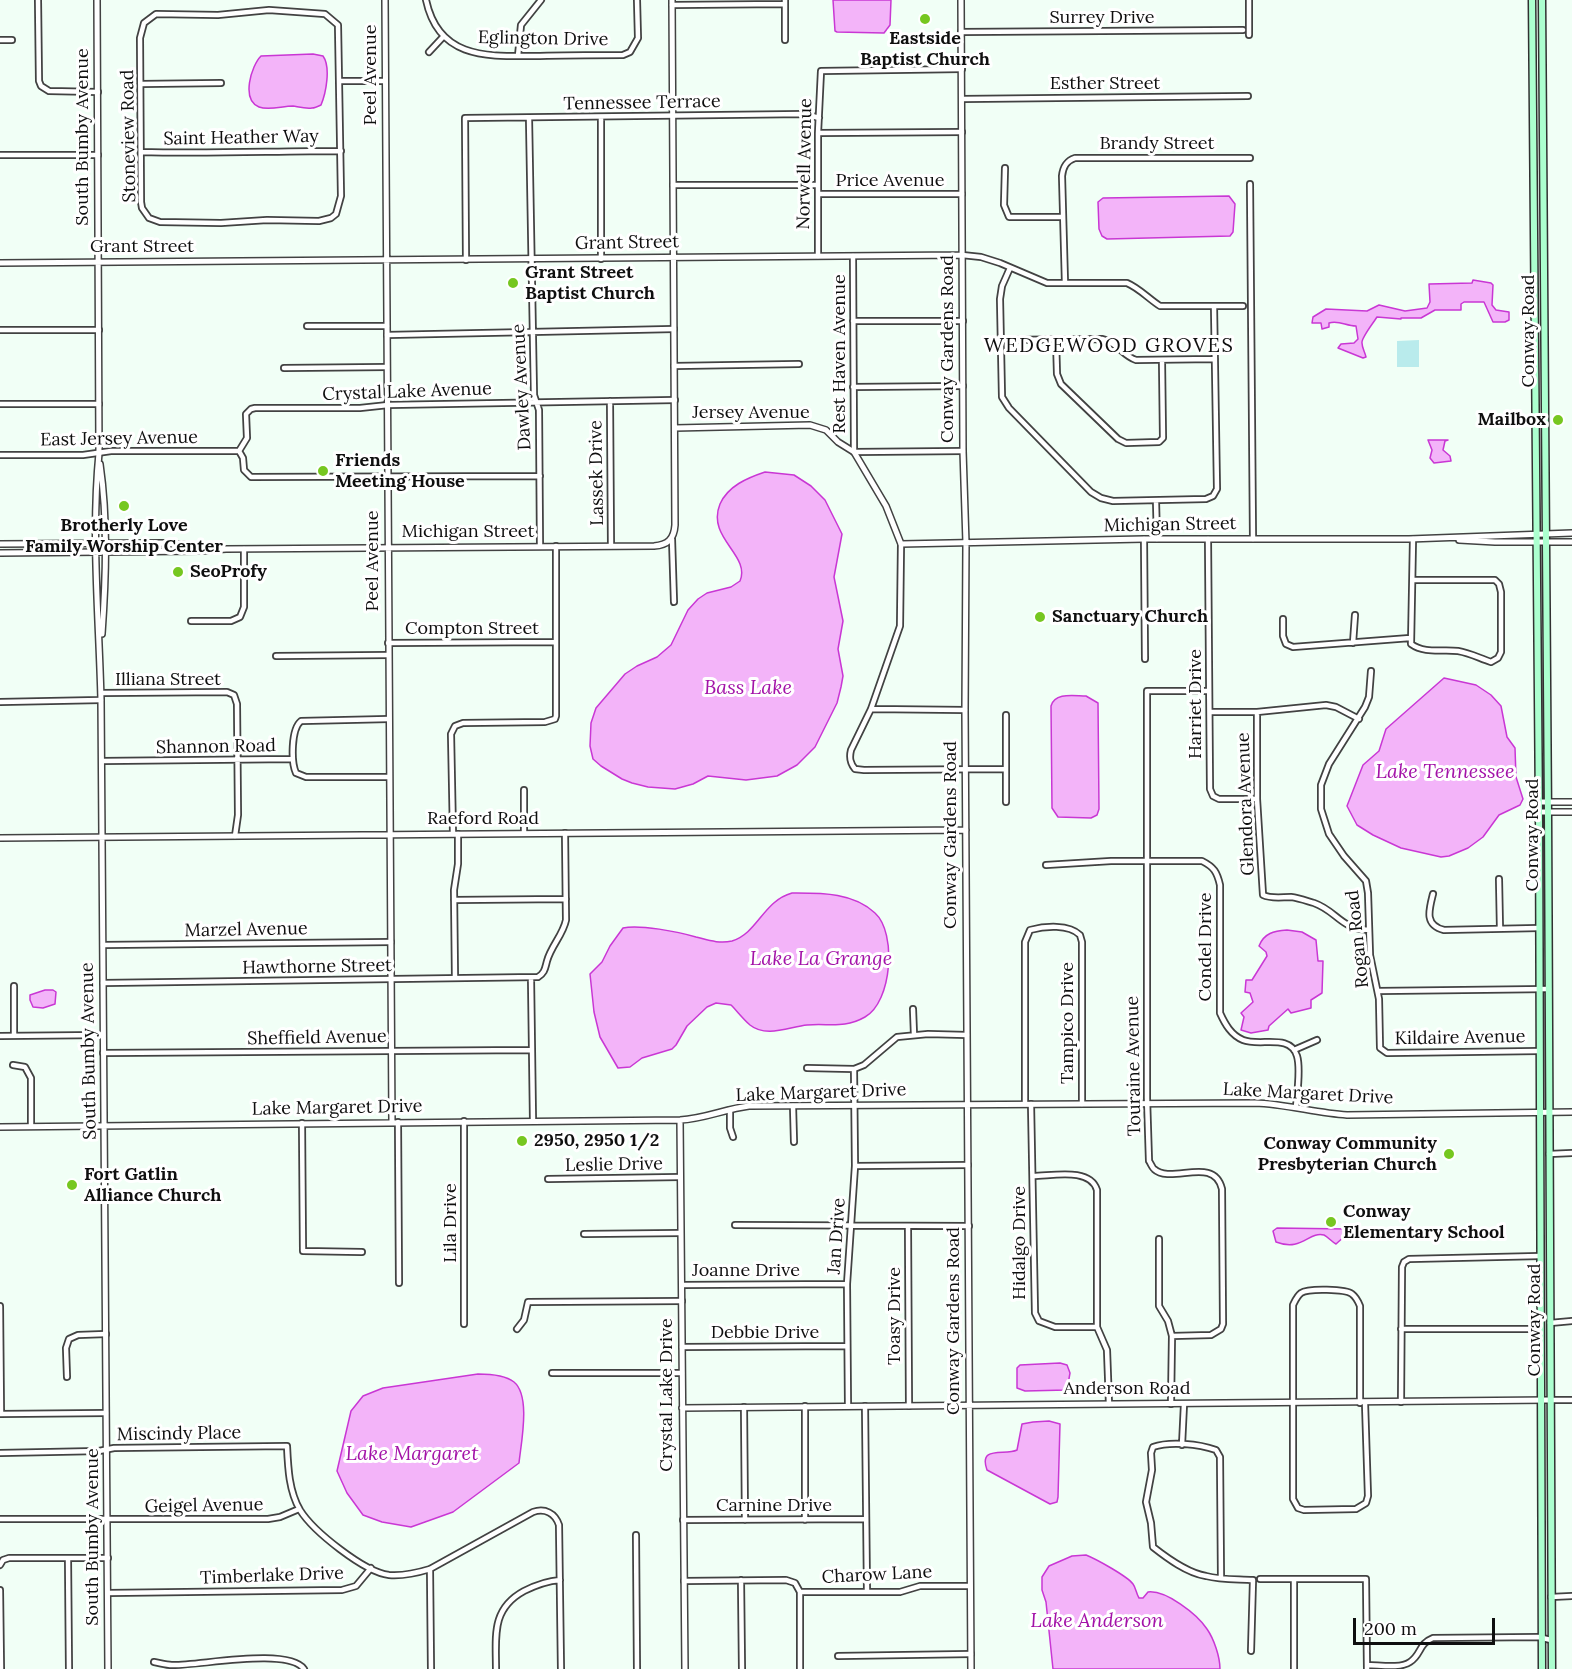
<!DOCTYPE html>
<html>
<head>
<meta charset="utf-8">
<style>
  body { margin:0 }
  #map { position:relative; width:1572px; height:1669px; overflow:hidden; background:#f1fff6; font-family:Lora,serif }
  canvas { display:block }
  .scale { position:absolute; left:1353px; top:1618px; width:142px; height:27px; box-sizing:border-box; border:3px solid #0f0f0f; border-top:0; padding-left:8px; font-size:18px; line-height:21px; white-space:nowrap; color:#0f0f0f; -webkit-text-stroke:4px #fff; paint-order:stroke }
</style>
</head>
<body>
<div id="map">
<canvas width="1572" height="1669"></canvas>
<div class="scale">200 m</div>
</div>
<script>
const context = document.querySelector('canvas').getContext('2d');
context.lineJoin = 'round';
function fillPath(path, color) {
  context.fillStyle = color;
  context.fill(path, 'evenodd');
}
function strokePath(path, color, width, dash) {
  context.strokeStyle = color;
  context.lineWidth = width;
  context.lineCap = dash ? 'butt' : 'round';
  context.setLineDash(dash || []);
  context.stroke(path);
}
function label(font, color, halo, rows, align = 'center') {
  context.font = font + ' Lora,serif';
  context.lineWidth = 6;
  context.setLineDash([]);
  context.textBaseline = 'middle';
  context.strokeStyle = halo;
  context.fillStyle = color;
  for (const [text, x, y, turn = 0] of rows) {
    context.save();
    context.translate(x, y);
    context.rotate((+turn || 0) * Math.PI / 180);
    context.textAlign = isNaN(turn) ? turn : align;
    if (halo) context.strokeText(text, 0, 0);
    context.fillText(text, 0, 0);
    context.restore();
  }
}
fillPath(new Path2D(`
  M1419,340V367H1397V341Z`), '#b9ebec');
const water = new Path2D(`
  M833,0H891L890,25L884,33L837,32L835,31Z
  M313,54L323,56C331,67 326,93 321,105C319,106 314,108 312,108C306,109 299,107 293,106C282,106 269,111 259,107C241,100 251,66 261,56Z
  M1229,196L1235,204L1233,232L1230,236L1107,239L1102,236L1099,229L1098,202L1103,198Z
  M1473,280L1491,283L1493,285L1492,305L1496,310L1509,312V320L1505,322H1493L1484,302H1464L1461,304V310H1435L1421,318H1401V319L1377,317C1374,322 1361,338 1362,343C1362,348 1365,352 1366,357L1363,358L1338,348L1341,344L1354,343L1358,339L1356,326C1346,326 1339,320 1329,323V327L1322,329L1321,323H1312L1313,317L1326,309L1367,311L1379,305L1405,311L1427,308L1430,302L1429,284L1472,283Z
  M1428,440H1448L1445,441L1443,450L1450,456L1451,461L1434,463L1430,458L1432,450Z
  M765,472L794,475L811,486L825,500L842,534L834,577L843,621L838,649L843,676L841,687L837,703L815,747L797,765L777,776L746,780L708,776L693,784L675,789L648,787L632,783L622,779L601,766L593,759L590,746L591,723L596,708L625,674L637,666L657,657L671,645L688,610L698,599L707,593L731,587L740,581C751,555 706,538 720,504C728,486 747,478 765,472Z
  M1444,678L1476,685L1491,695L1501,706L1507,737L1515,748L1516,777L1523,799L1520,805L1499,815L1483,837L1468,848L1449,856L1441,857L1401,848L1373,835L1357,825L1347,806L1363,765L1379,751L1386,729Z
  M1086,696L1098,703L1099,809L1097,815L1091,818L1058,817L1052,808L1051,706C1055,692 1074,696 1086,696Z
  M792,893C820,893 853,892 875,913C897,933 892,1002 865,1017C844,1029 829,1023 807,1025C789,1027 766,1038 750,1025C743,1019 737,1011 731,1005L716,1003L707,1007L687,1026L676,1045L672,1049L642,1058L630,1067L618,1068L600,1037L594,1012L590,974L602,962L610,946L623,928C639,924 679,932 696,937C708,940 719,944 732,941C758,933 763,901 792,893Z
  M1287,930L1302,932L1316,940L1318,961H1323L1322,993L1311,1000V1008L1291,1013L1288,1009L1269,1026L1268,1030L1251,1033L1241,1030L1244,1017L1241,1013L1253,1002L1250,993L1245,992L1246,980H1252L1267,956L1266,952L1259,946C1264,933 1274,931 1287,930Z
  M45,990H53L56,992L55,1004L43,1008L33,1007L30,1000V995Z
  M1277,1228L1347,1229V1234L1336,1244C1332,1242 1328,1237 1324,1235C1309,1231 1302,1252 1276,1242L1273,1231Z
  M1060,1363L1067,1365L1070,1373L1067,1390L1025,1391L1017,1388V1368L1020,1365Z
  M478,1374C488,1374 505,1375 514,1382C531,1396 521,1443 519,1463L453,1512L411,1527L382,1522L363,1515L347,1493L337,1471L351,1411L363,1396L383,1388Z
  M1049,1421L1060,1424L1058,1497L1057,1502L1050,1504L987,1470C978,1445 1005,1456 1017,1450L1022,1424L1033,1422Z
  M1086,1555C1096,1559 1127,1576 1133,1584C1136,1588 1136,1593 1139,1598H1143L1148,1592C1166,1590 1197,1614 1207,1629C1214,1639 1220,1657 1220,1669H1053L1046,1602L1042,1590V1577L1049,1566L1072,1556Z`);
fillPath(water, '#f3b4f9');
strokePath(water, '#c937d4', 1.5);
const minor = new Path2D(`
  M38,0L39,81L41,86L49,91L98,92
  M426,0C439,61 490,56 540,56C567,55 595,55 623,55L630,52L638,38L637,0
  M1249,0V35
  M672,5L785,4
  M269,10L325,14L338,25L341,196L336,214L331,218L319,221L267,220L221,223L160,222L149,218L142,208L141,202L140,38L144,23L156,14L218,15Z
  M961,32L1243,30
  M0,40H12
  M785,40V0
  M429,52L443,37
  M518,56L521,25L541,0
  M340,81H385
  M141,84L221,83
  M962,99L1248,96
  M601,117V259
  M529,118L534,395L539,410L540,546
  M818,133L962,132
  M141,152C208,154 274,151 341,151
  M0,155H98
  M1005,168L1004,205L1009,217H1062
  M1250,184L1253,539
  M673,185H818
  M818,194H962
  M962,255L981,257L1000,263L1047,283H1127C1139,288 1149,299 1160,306H1243
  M818,256V133L821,71L962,69
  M853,256L854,452L963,451
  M466,260L465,118L805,114L819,118
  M1010,268L1002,286L1000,299L1002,397L1009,408L1091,492L1101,498L1113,501L1206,499L1213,496L1217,489L1214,306
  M1065,283L1062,176C1063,167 1066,161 1075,158H1250
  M853,321H963
  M307,326H387
  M0,330H99
  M387,335L674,329
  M1056,339L1057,374L1061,384L1118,439L1126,443L1159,442L1163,438L1162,361
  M1001,340L1102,339C1117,342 1123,356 1136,360L1215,359
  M674,366L799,364
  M284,368L387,367
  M853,387L963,386
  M610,401L611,546
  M0,404H99
  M239,451L247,438L246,414L251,409L255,408H360L388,405L675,400
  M239,451L243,458L244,470L251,477L540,476
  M0,455H83L111,451H239
  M1156,501L1157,539
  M672,539L674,602
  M1144,539L1145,659
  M1208,539L1210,789L1213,796L1219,799H1257
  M1413,539L1411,644C1425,654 1442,649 1458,651C1470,653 1479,658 1491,662L1498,658L1501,652V592L1499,584L1495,580H1413
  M901,544L900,626L871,709L851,750C849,758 850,763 855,769L864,770L1006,769
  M1283,619V636L1286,644L1293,647L1410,638
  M191,621H231L240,617L244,607V549
  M388,643L556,642
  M1353,643L1355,615
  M276,656L388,655
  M1371,671L1369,697L1365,707L1329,764L1321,785V809L1329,834L1344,856L1366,881L1368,893L1370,955L1379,999L1380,1048L1387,1053L1539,1051
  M101,693L227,692L234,695L237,704L238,815L235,836
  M0,702L101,700
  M871,709L965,710
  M1210,712H1257L1326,705L1336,707L1359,719
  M1257,712V799L1263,895C1271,899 1282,897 1291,897C1299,898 1307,901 1314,903C1337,911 1340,929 1369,930
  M1006,715V802
  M389,719L301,721C291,729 291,762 296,773L306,777H389
  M102,761L293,759
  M524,790V833
  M453,834L451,734L455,726L463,723L545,722L555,719L556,716V546
  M1046,865L1111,861H1202C1214,867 1217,872 1220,885V1013C1225,1024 1231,1035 1243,1040C1260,1047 1290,1033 1297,1056C1301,1069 1297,1094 1296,1107
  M1499,879L1500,929
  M1433,894C1429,910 1424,925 1444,930L1539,928
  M454,900L566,899
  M103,945L391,942
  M455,978L454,890L458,864V834
  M531,978L533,1121
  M103,983L538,977C545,973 545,968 547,961C551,946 563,935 566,920L565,833
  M14,986V1036
  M1378,991L1549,989
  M913,1009L914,1035
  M0,1036L103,1035
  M1294,1050L1317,1040
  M103,1053L532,1050
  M13,1065L25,1067L31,1078V1126
  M807,1068L854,1069L864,1065L897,1037L928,1034L967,1035
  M1025,1104V942L1030,930C1045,926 1069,924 1080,935L1082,942V1104
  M1031,1104L1035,1313L1039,1321L1055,1327H1097
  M793,1106L794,1142
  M730,1110V1128L733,1137
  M464,1121V1324
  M398,1122L399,1283
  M302,1123L303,1251L362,1252
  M1549,1154L1572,1153
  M855,1166L968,1165
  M1033,1176C1052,1176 1090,1167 1097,1190V1327L1107,1350L1109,1404
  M548,1179L680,1177
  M735,1225L969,1226
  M908,1227L909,1406
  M584,1234L680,1233
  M1159,1239V1306L1168,1321L1172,1336L1171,1404
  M682,1285L847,1284
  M0,1306L1,1414
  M1550,1323L1572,1321
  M517,1329L524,1320L528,1302L682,1301
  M1401,1329H1540
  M1172,1336L1211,1335L1221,1329L1223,1324L1222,1189C1214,1155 1171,1185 1154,1169C1153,1169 1150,1162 1149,1161L1147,1098V691H1209
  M682,1347L847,1346
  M552,1373H682
  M67,1377L66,1348L69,1339L78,1335L106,1334
  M1549,1400H1572
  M1401,1402L1402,1267L1404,1262L1409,1259L1540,1256
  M1360,1403V1306C1358,1301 1356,1297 1352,1294C1346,1289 1308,1288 1301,1293C1297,1296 1295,1301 1293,1305V1499L1298,1508L1304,1510L1356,1509L1366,1503L1368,1496L1365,1403
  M805,1406V1520
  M848,1406L847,1284L855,1166L854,1069
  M865,1406L867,1592
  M744,1407L745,1520
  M0,1414L106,1413
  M1182,1445L1184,1404
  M0,1453L99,1451L114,1448L287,1446C288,1468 289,1491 300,1510C313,1531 364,1572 389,1575C403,1576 417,1573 430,1569L533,1512C545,1508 555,1513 559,1525L561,1669
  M0,1519H268L280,1517L299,1509
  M683,1520L866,1519
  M636,1535L637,1669
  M68,1558L69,1669
  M0,1565L3,1560L9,1558H108
  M430,1569L431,1669
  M1221,1578L1220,1457L1216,1450C1199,1444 1170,1441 1153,1447L1151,1453L1152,1470L1146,1502L1151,1523L1153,1547C1167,1558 1187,1573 1206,1576C1221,1580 1237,1579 1253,1580L1251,1651
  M1260,1579H1366L1367,1669
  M741,1580L742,1669
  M684,1581L786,1580L795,1583L800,1592V1669
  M0,1590L1,1669
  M800,1592H900L920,1586H970
  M108,1593L342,1590L356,1586L371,1568
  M1551,1597L1572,1596
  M838,1656L971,1654
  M154,1662C160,1663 166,1665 172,1665C198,1666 288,1647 304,1669
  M1367,1665C1379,1665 1400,1669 1410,1662C1422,1654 1418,1644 1433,1638L1538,1637L1551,1640
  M496,1669C496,1636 491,1609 524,1591C536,1585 546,1581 560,1580
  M1294,1669V1579`);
const tertiary = new Path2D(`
  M97,0L99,453C91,535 99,618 101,700L108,1669
  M385,0L392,1122
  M961,0L963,451L966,543L965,710L971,1669
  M0,263L962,255
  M675,428L810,425L826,430L838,442L854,452L886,506L901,544L1144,539H1409L1572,533
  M100,464C108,520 106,578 102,634
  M1459,540L1495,542H1572
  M0,544L164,543L213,547
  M0,553L200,551L226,549L654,546C668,545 674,539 675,525L672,0
  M1538,802H1572
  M1539,812H1572
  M0,838L966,830
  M680,1120L685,1669
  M0,1127L680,1120C704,1119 725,1109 749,1106L1255,1103C1286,1104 1316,1113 1347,1115L1572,1112
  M682,1408L1549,1400`);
const secondary = new Path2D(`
  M1532,0L1539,812L1542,1669
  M1542,0L1548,813L1552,1669`);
strokePath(minor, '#424242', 8);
strokePath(tertiary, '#424242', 8);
strokePath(secondary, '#313131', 9);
strokePath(minor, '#fff', 4.5);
strokePath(tertiary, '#fff', 5);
strokePath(secondary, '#acffcf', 6);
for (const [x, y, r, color] of [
  [925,19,6,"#76c720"],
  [513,283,6,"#76c720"],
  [1558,420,6,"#76c720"],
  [323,471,6,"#76c720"],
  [124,506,6,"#76c720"],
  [178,572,6,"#76c720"],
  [1040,617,6,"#76c720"],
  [522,1141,6,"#76c720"],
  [1449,1154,6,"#76c720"],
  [72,1185,6,"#76c720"],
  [1331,1222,6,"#76c720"]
]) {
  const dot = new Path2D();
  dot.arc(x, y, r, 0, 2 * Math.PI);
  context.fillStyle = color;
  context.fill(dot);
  strokePath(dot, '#fff', 2);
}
label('18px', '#0f0f0f', '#fff', [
  ["Surrey Drive",1102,18],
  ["Eglington Drive",543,39,1],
  ["Peel Avenue",371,75,-90],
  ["Esther Street",1105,84],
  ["Tennessee Terrace",642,103,-1],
  ["Stoneview Road",129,136,-91],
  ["South Bumby Avenue",83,137,-90],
  ["Saint Heather Way",241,138,-1],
  ["Brandy Street",1157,144],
  ["Norwell Avenue",805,164,-89],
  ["Price Avenue",890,181],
  ["Grant Street",627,243,-1],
  ["Grant Street",142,247],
  ["Conway Road",1529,331,-90],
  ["Conway Gardens Road",948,349,-90],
  ["Rest Haven Avenue",840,354,-90],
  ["Dawley Avenue",522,387,-93],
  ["Crystal Lake Avenue",407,392,-2],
  ["Jersey Avenue",751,413],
  ["East Jersey Avenue",119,439,-1],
  ["Lassek Drive",597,473,-91],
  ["Michigan Street",1170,525,-1],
  ["Michigan Street",468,532],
  ["Peel Avenue",373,561,-90],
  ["Compton Street",472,629],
  ["Illiana Street",168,680],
  ["Harriet Drive",1196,704,-90],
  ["Shannon Road",216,747,-1],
  ["Glendora Avenue",1246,804,-92],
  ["Raeford Road",483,819],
  ["Conway Gardens Road",951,835,-90],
  ["Conway Road",1533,835,-90],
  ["Marzel Avenue",246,930,-1],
  ["Rogan Road",1358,939,-96],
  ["Condel Drive",1206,947,-90],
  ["Hawthorne Street",317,967,-1],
  ["Tampico Drive",1068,1023,-90],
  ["Sheffield Avenue",317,1038,-1],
  ["Kildaire Avenue",1460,1038,-1],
  ["South Bumby Avenue",89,1051,-91],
  ["Touraine Avenue",1134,1066,-91],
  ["Lake Margaret Drive",821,1093,-2],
  ["Lake Margaret Drive",1308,1094,3],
  ["Lake Margaret Drive",337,1108,-1],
  ["Leslie Drive",614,1165,-1],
  ["Lila Drive",451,1223,-90],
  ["Jan Drive",837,1236,-86],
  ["Hidalgo Drive",1020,1243,-90],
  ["Joanne Drive",746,1271],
  ["Toasy Drive",895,1316,-90],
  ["Conway Road",1535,1320,-90],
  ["Conway Gardens Road",954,1321,-90],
  ["Debbie Drive",765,1333],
  ["Anderson Road",1127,1389],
  ["Crystal Lake Drive",667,1395,-90],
  ["Miscindy Place",179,1434,-1],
  ["Geigel Avenue",204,1506,-1],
  ["Carnine Drive",774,1506],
  ["South Bumby Avenue",93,1537,-90],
  ["Charow Lane",877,1575,-3],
  ["Timberlake Drive",272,1576,-2]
]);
label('bold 18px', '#0f0f0f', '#fff', [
  ["Eastside",925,39,"center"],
  ["Baptist Church",925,60,"center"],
  ["Grant Street",525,273],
  ["Baptist Church",525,294],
  ["Mailbox",1546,420,"right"],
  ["Friends",335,461],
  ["Meeting House",335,482],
  ["Brotherly Love",124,526,"center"],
  ["Family Worship Center",124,547,"center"],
  ["SeoProfy",190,572],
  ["Sanctuary Church",1052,617],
  ["2950, 2950 1/2",534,1141],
  ["Conway Community",1437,1144,"right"],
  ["Presbyterian Church",1437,1165,"right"],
  ["Fort Gatlin",84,1175],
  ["Alliance Church",84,1196],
  ["Conway",1343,1212],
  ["Elementary School",1343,1233]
], 'left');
context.letterSpacing = '1.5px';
label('20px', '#0f0f0f', '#fff', [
  ["WEDGEWOOD GROVES",1109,346]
]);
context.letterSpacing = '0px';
label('italic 20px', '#a312a8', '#fff', [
  ["Bass Lake",748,688],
  ["Lake Tennessee",1445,772],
  ["Lake La Grange",821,959],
  ["Lake Margaret",412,1454],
  ["Lake Anderson",1097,1621]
]);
</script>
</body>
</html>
